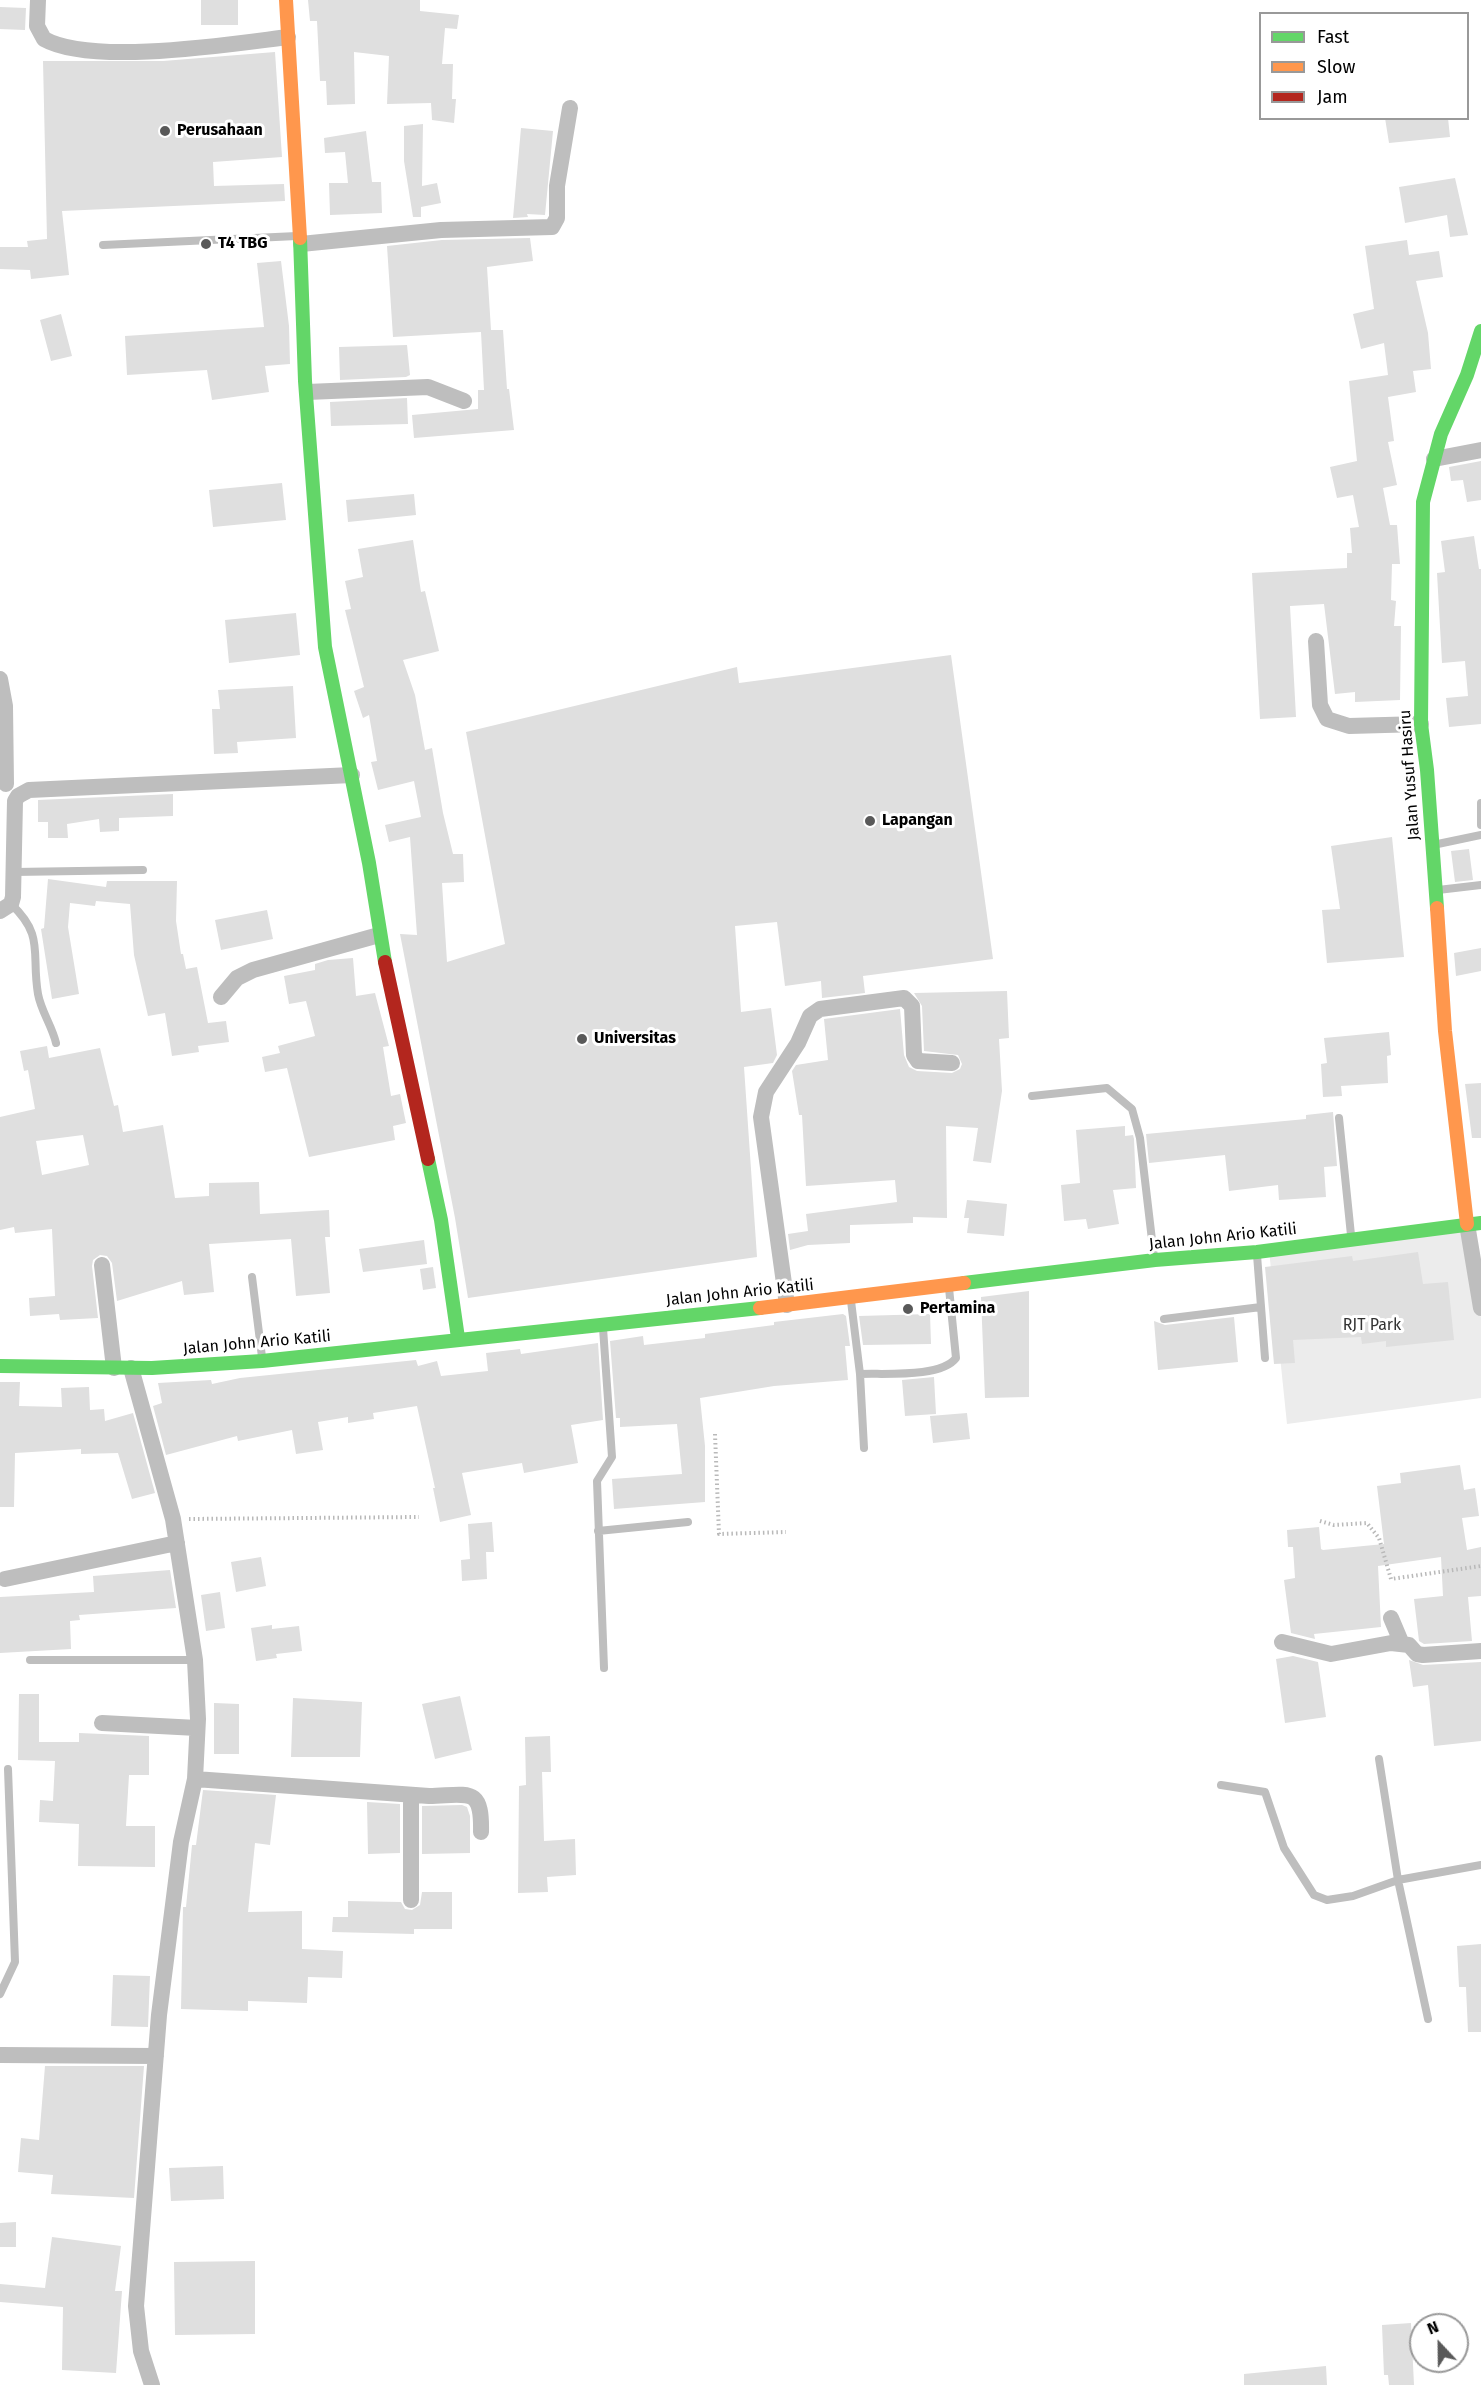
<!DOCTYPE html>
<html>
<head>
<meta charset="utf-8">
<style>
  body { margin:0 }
  #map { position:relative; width:1481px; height:2385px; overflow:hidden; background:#fff; font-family:"Fira Sans",sans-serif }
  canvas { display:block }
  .legend { position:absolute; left:1259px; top:12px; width:210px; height:108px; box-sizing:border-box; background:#fff; border:2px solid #999; margin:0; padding:8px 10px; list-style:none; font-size:18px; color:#000 }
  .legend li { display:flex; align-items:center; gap:12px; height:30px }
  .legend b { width:30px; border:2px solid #999 }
  .north { position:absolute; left:1409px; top:2313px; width:60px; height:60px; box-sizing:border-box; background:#fff; border:2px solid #999; border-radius:50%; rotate:338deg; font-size:16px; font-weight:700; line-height:24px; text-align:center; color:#000 }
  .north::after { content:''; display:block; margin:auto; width:21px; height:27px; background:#595959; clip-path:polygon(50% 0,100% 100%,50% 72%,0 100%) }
</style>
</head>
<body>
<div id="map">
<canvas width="1481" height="2385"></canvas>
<ul class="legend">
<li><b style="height:8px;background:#63d668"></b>Fast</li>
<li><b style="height:8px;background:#ff974d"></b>Slow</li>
<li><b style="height:8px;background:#b3261e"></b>Jam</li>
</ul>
<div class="north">N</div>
</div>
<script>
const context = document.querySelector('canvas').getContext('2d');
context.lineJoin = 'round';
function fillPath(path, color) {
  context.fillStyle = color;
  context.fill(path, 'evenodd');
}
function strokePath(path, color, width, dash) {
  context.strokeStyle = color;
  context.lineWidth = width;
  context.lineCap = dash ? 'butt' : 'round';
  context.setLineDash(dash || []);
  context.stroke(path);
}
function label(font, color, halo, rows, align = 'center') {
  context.font = font + ' "Fira Sans",sans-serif';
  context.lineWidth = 6;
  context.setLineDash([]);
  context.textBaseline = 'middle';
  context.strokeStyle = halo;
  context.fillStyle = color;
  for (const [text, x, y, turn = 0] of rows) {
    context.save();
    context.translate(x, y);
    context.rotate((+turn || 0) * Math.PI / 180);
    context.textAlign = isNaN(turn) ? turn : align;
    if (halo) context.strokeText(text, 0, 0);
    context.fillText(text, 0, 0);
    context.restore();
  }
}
fillPath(new Path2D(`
  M1468,1230L1481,1318V1398L1287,1424L1269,1250Z`), '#ececec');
fillPath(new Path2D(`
  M201,0H238V25H201Z
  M308,0H420V11L459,15L457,29L445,28L442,64H453L452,99H456L454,123L432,120L431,103L387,104L389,56L354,52L355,104L327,105L326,81H320L317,21H310Z
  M0,7L26,8L25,30L0,29Z
  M275,52L282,157L213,162L214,186L284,184L285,201L62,211L69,275L31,279L30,270L0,269V247H28L27,241L47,239L43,61H163Z
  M1385,118H1448L1450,137L1389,143Z
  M423,124L422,186L437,183L441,203L421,207V217H413L404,161V126Z
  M521,128L553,131L545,215L527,214L528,217L513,218Z
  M366,131L372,182H381L382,213L330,215L329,183H348L345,152L325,153L324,138Z
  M1455,178L1468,235L1450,237L1447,215L1405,223L1399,187Z
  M530,238L533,261L487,267L491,330H503L507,389H509L514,430L414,438L412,415L478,409V390H484L481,332L393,337L387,246L442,240Z
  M1407,240L1409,255L1439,251L1443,277L1416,281L1428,333L1431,369L1413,371L1416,392L1388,397L1394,441L1388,442L1397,485L1383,488L1390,525H1397L1400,564H1392L1391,600L1396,601L1394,626H1401L1400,700L1355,702V692L1335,694L1324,604L1290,606L1296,717L1260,719L1252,573L1347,568V553H1352L1350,528L1359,527L1353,495L1337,498L1330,467L1357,461L1349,381L1388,375L1384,343L1361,349L1353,314L1374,309L1365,246Z
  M281,261L289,326L290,364L265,366L269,392L212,400L207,370L127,375L125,336L264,327L257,263Z
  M61,314L72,356L51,361L40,320Z
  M407,345L410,375L406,377L340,380L339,347Z
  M407,398L408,424L331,426L330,402Z
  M1481,461V500L1467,502L1463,480L1451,481L1449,467Z
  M282,483L286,520L213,527L209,490Z
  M414,494L416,515L348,522L346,500Z
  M1474,536L1479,569H1481V724L1449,727L1446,698L1468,696L1465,661L1442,663L1437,573L1445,572L1441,541Z
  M413,540L421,592L425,591L439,651L403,660L415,695L425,750L432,748L443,813L453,854H463L464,882L442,883L447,962L505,944L466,732L737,667L739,683L951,655L993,959L863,976L865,993L822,998L821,981L785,986L777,922L735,926L741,1012L771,1008L777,1055L773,1063L744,1067L757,1257L468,1298L455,1218L400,934L417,935L410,837L389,842L385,825L421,817L414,781L378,790L371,762L377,761L369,715L363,718L354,691L364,687L345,610L351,609L345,581L363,577L358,549Z
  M296,613L300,655L229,663L225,620Z
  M293,686L296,738L237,742L238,753L214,754L212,709H220L218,690Z
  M173,794V816L119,818V831L100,832L99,819L67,824L68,838H48V822H38V800Z
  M1392,837L1404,957L1327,963L1322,910L1340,909L1331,846Z
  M1469,849L1473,880L1455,882L1451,851Z
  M48,879L106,887L107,881H177L176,921L181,954H183L186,969L197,967L208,1023L226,1021L229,1042L198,1046L199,1052L172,1056L165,1013L148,1016L134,955L130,904L96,901L95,906L70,903L68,927L79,994L52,999L41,929L44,928Z
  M267,910L273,939L221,950L215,920Z
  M1481,948V971L1456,976L1454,953Z
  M353,958L356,996L375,993L389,1046L383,1047L391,1096L400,1094L406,1123L393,1126L395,1140L309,1157L287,1068L265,1072L262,1057L280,1053L278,1046L315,1036L306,1001L289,1004L284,976L315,970V964L328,960Z
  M1007,991L1009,1038L999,1039L1002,1091L991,1163L973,1161L978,1128L946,1126L947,1218L913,1217V1223L850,1225V1243L808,1245L790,1250L788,1234L808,1231L806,1214L897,1202L895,1180L806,1186L802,1115H799L792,1071L796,1065L828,1060L824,1019L900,1009L904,1055L909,1067L917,1071L952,1073L960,1069L962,1064L958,1055L924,1051L922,1006L914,993Z
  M1389,1032L1391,1055L1387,1056L1388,1083L1341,1086L1342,1096L1323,1097L1321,1064L1327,1063L1324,1038Z
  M47,1046L49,1058L100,1048L114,1106L118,1105L123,1132L163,1125L175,1198L209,1196V1183L259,1182L260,1214L329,1210L330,1237H325L330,1293L296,1296L291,1239L209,1244L214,1292L184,1295L182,1281L117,1301L112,1263L107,1256L100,1255L93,1260L92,1266L98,1318L60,1320L59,1314L30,1316L29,1298L55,1296L52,1229L15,1233L14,1227L0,1230V1117L35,1109L28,1070L24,1071L20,1051ZM83,1135L89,1165L42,1175L36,1141Z
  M1481,1083V1138H1472L1465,1084Z
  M1333,1112L1337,1166L1324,1167L1326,1197L1279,1200L1278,1185L1229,1191L1225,1155L1149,1163L1146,1134L1306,1119V1115Z
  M1125,1126V1136L1133,1135L1134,1139L1136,1188L1113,1190L1119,1224L1088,1229L1086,1219L1064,1221L1061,1185L1080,1183L1076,1130Z
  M967,1200L1007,1204L1004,1236L967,1233L969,1218H964Z
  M424,1240L427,1264L363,1272L359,1249Z
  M1418,1252L1423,1284L1448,1282L1454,1340L1386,1347V1341L1362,1344L1361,1337L1293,1340L1295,1363L1274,1364L1265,1267L1352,1256L1353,1261Z
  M433,1267L436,1288L423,1290L420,1269Z
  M1029,1291V1397L985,1398L981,1297Z
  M843,1314L846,1316L850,1346H845L848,1380L774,1386L700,1398L705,1446V1502L614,1509L612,1479L682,1474L677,1424L620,1427V1418H616L610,1341L643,1336L644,1345L705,1338V1334L774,1325V1322Z
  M930,1314L931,1344L863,1345L859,1316Z
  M1234,1317L1238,1362L1158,1370L1154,1321L1165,1325Z
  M598,1343L603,1420L571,1425L578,1463L524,1473L522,1463L462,1473L471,1515L440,1522L433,1488H435L417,1406L373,1413L374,1419L348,1423V1417L318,1422L323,1450L296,1454L292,1430L238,1441L237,1436L166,1455L153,1406L162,1403L158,1383L211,1380L212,1384L240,1378L416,1360L418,1366L437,1361L441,1376L488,1371L486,1353L520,1349L521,1354Z
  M934,1377L936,1414L905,1416L902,1380Z
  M0,1382H20L19,1406L62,1407L61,1388L89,1387L90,1410L104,1409L105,1421L133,1413L155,1493L132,1499L118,1453L81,1454V1449L15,1453L14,1507H0Z
  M967,1413L970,1439L933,1443L930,1416Z
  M1460,1465L1464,1490L1475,1488L1479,1516L1462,1518L1467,1550L1481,1547V1596L1468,1597L1472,1641L1424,1644L1419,1641L1414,1599L1443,1596L1441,1557L1378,1566L1381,1627L1314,1634L1315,1639L1291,1633L1284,1580L1295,1578L1293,1547H1288L1287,1530L1319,1527L1321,1549L1323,1550L1384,1544L1377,1486L1401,1483L1400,1473Z
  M492,1522L494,1552H486L487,1579L462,1581L461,1560L470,1559L468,1524Z
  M261,1557L266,1586L236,1592L231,1562Z
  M170,1570L176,1608L79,1615L80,1620L70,1621L71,1649L0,1653V1597L94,1592L93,1576Z
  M220,1592L225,1628L206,1631L201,1595Z
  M272,1625V1629L299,1626L302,1651L276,1654L277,1658L256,1661L251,1628Z
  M1293,1656L1318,1662L1326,1717L1285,1723L1276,1659Z
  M1409,1660L1423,1665L1481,1662V1741L1434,1746L1428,1685L1413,1687Z
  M19,1694H39V1742H79V1733L149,1736V1775H129L126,1826H155V1867L78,1866L79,1824L39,1822L40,1800L53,1801L55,1761L18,1760Z
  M460,1696L472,1750L435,1759L422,1704Z
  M293,1698L362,1702L360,1757H291Z
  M214,1703L239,1704V1754H214Z
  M550,1736L551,1772H542L544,1841L575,1839L576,1875L547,1877L548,1892L518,1893L519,1786L526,1785L525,1737Z
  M203,1790L276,1795L270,1845L255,1843L248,1912L302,1911V1949L343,1951L342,1978L308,1977L307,2003L248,2001V2011L181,2009L183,1907H186L192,1845H196Z
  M367,1802L400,1804V1853L368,1854Z
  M462,1805L467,1807L470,1816V1853L422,1854V1806Z
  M422,1892H452V1929H414V1934L332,1932L333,1917H348V1901L401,1902L405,1909L412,1910L420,1905Z
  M1481,1944V2032H1468L1466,1987H1459L1457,1946Z
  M113,1975L150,1976L148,2027L111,2026Z
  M45,2066H144L134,2198L51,2194L53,2175L18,2172L21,2138L39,2140Z
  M223,2166L224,2199L171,2201L169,2168Z
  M16,2222V2247H0V2223Z
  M52,2237L121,2246L115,2291H122L116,2373L62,2370L63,2307L0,2302V2284L45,2288Z
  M255,2261V2334L175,2335L174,2262Z
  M1411,2323L1414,2385H1389L1388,2375H1384L1382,2325Z
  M1326,2366L1327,2385H1244V2374Z`), '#dfdfdf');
strokePath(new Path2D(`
  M715,1434L719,1534L786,1532
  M189,1519L419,1517
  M1320,1521L1334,1525L1367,1523L1379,1538L1391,1579L1481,1566`), '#b9b9b9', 4, [1.5, 3]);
strokePath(new Path2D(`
  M103,245L297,236
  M1481,803V825
  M1433,845L1481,835
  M14,872L143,870
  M1438,890L1481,885
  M11,904C45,936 31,953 38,994C41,1011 52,1026 56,1043
  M1032,1096L1107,1088L1132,1109L1140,1138L1154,1257
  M1339,1118L1351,1235
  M1257,1255L1265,1358
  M252,1277L262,1357
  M851,1301L860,1374L864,1448
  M1164,1319L1261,1307
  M603,1328L612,1457L597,1481L604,1668
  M860,1374C885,1373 941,1378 956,1358L949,1288
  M598,1531L688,1522
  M30,1660H195
  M1379,1759L1398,1880L1428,2019
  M1221,1785L1265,1792L1284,1848L1314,1895L1327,1900L1353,1896L1398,1880L1481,1865
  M0,1994L15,1962L8,1769`), '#bebebe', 8);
strokePath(new Path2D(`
  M38,0L37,26L44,39C92,66 231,44 288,37
  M301,244L441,230L552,227L557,218V186L570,108
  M307,392L428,387L464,401
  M1434,459L1481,450
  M1316,641L1320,705L1327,719L1349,726L1421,724
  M0,679L5,706L6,784
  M0,911L11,904L13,897L15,801L18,796L29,790L352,775
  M221,997L237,978L253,970L379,935
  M1467,1224L1481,1308
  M102,1265L114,1368
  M787,1305L761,1117L766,1092L798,1043L810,1016L820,1009L904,998L912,1006L914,1055L918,1061L952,1063
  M131,1368L173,1519L195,1660L198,1719L195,1779L181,1842L159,2015L136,2306L141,2351L152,2385
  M5,1579L177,1543
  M1391,1618L1402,1644
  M1282,1642L1331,1654L1391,1643L1409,1645L1417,1654L1423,1655L1481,1651
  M102,1723L197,1728
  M195,1779L429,1796C469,1795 482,1786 481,1832
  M411,1900V1795
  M0,2055L156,2056`), '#bebebe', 16);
strokePath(new Path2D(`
  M300,238L305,381L325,647L369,863L385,962
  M1437,908L1427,770L1421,724L1423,502L1441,434L1467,375L1481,331
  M428,1159L441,1220L458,1338
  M964,1283L1155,1260L1257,1252L1481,1223
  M0,1366L152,1368L262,1361L760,1308`), '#63d668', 14);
strokePath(new Path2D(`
  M286,0L300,238
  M1437,908L1445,1031L1467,1224
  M760,1308L964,1283`), '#ff974d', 14);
strokePath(new Path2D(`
  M385,962L428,1159`), '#b3261e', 14);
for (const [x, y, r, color] of [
  [165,131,6,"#595959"],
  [206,244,6,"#595959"],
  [870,821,6,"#595959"],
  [582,1039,6,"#595959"],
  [908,1309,6,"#595959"]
]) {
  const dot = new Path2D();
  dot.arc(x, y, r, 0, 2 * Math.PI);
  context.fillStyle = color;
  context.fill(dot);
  strokePath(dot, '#fff', 2);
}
label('bold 16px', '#000', '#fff', [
  ["Perusahaan",177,131],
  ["T4 TBG",218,244],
  ["Lapangan",882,821],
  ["Universitas",594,1039],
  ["Pertamina",920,1309]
], 'left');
label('16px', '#000', '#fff', [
  ["Jalan Yusuf Hasiru",1410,775,-94],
  ["Jalan John Ario Katili",1223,1237,-6],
  ["Jalan John Ario Katili",740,1293,-6],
  ["Jalan John Ario Katili",257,1343,-5]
]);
label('16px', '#333', '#fff', [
  ["RJT Park",1372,1326]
]);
</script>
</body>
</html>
